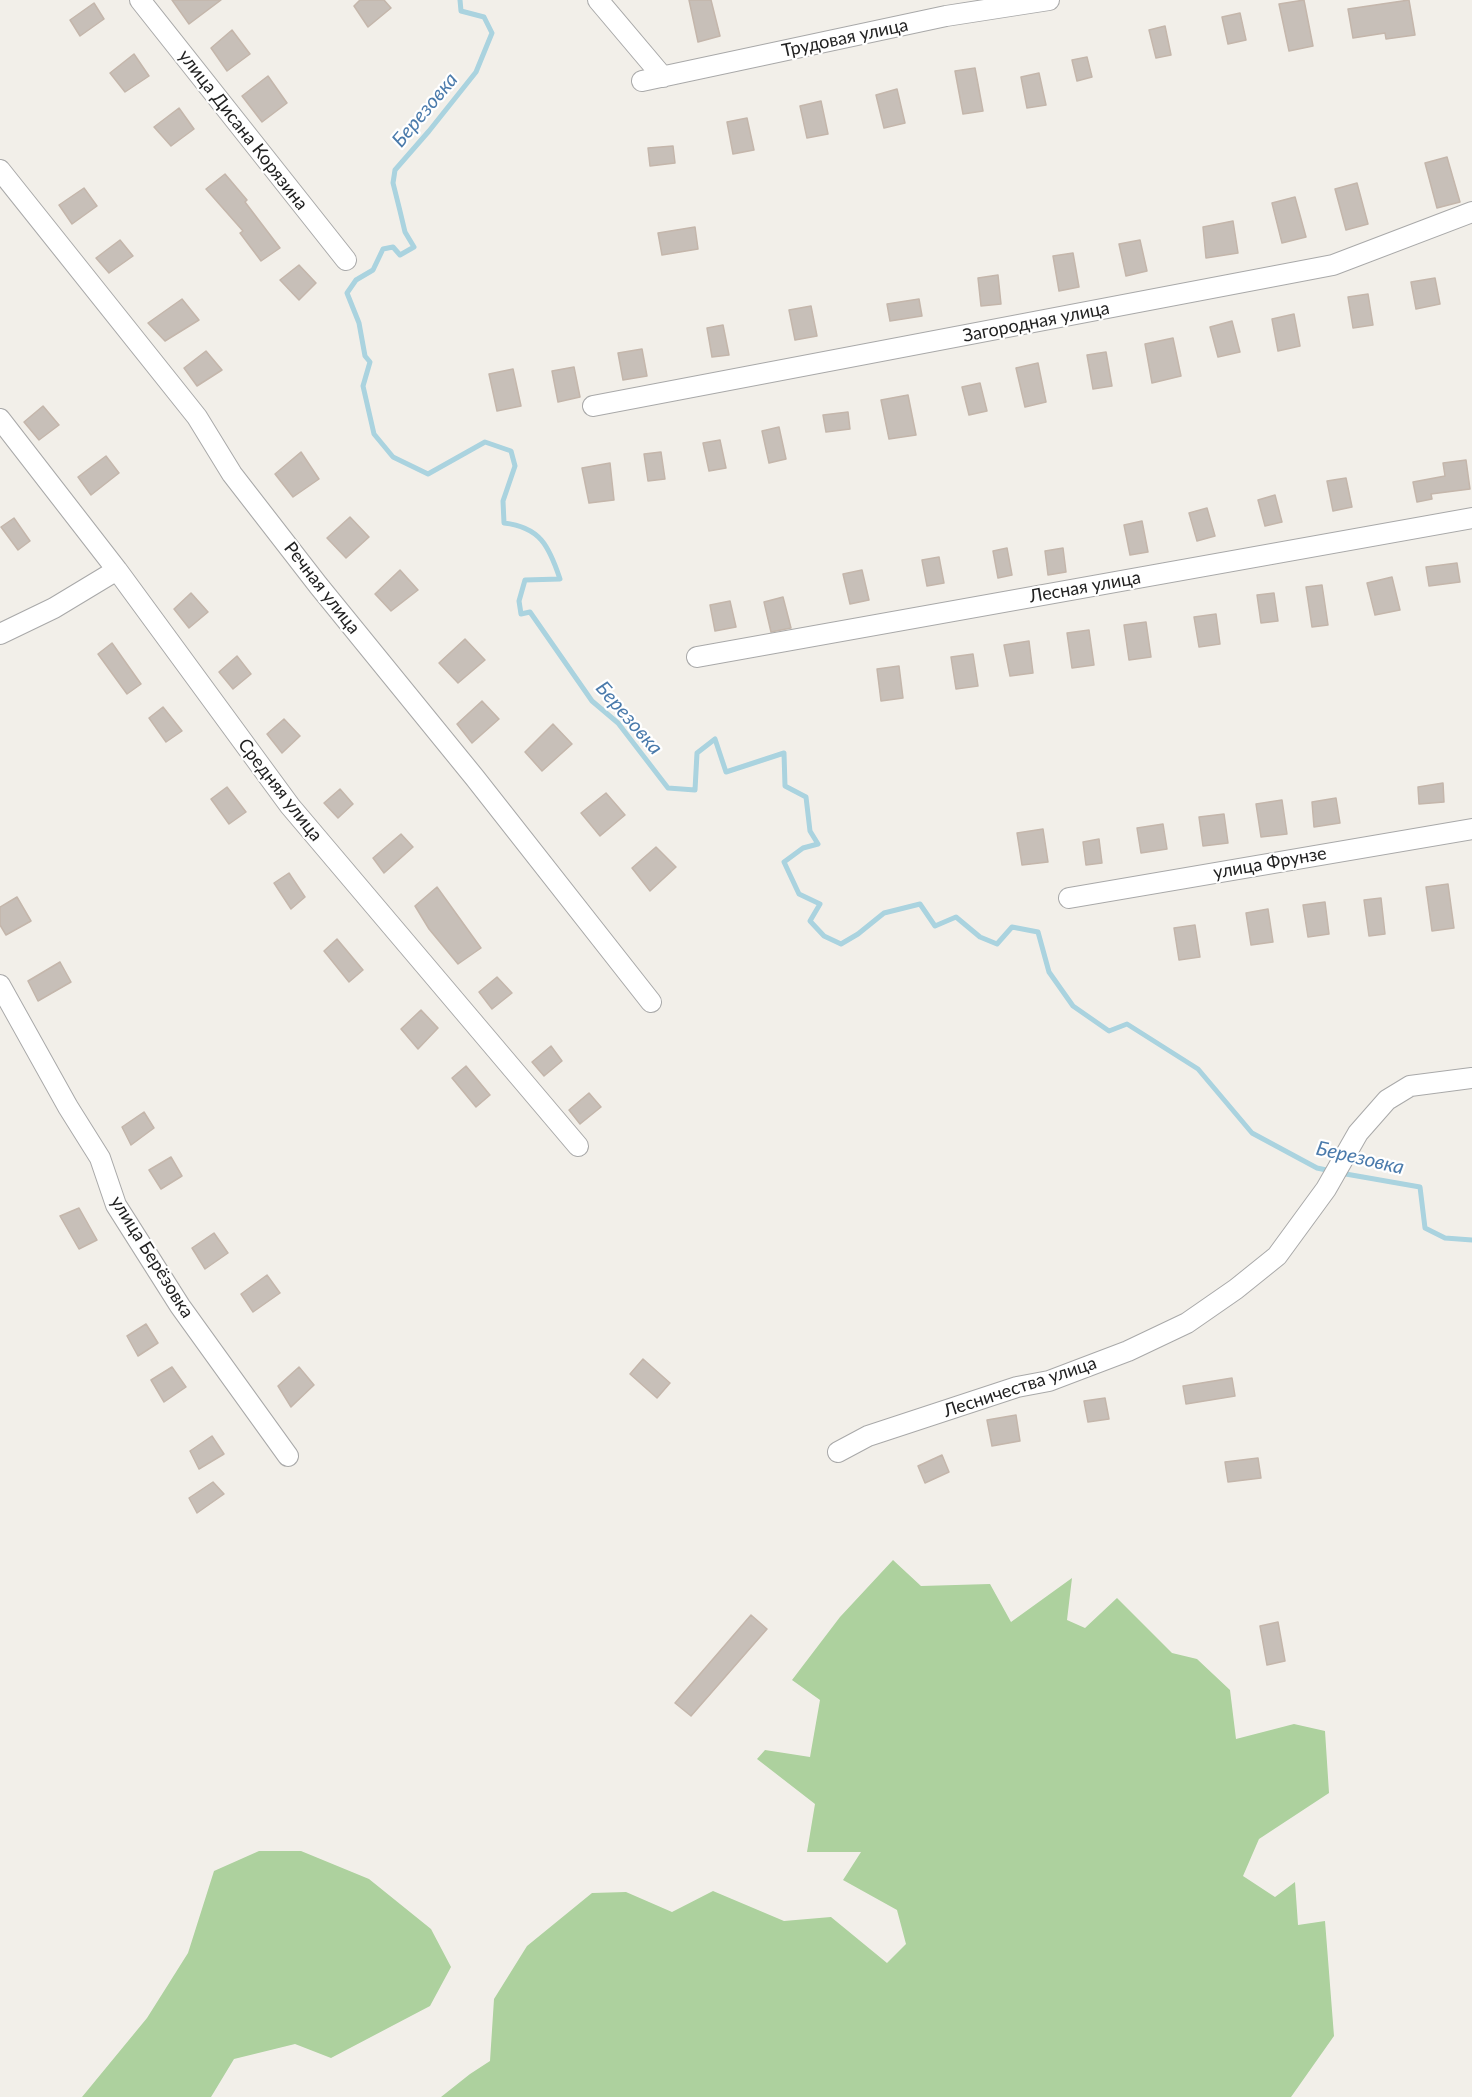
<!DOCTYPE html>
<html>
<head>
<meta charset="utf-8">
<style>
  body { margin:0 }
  canvas { display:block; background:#f2efe9 }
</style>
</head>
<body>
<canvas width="1472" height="2097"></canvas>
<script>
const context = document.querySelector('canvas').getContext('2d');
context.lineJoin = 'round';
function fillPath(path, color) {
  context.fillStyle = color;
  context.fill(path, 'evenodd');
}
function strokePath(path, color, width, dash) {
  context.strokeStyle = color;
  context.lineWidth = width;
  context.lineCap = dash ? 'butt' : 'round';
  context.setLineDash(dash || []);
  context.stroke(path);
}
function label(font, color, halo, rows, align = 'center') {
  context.font = font + ' Lato,sans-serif';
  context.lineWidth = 4.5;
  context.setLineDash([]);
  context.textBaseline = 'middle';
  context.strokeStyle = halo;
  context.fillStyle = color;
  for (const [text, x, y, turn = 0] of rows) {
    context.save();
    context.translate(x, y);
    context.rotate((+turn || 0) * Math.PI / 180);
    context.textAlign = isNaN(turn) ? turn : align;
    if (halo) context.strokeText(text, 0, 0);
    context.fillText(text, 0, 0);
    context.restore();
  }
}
fillPath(new Path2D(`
  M893,1560L921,1586L990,1584L1011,1622L1072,1578L1067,1620L1085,1628L1117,1598L1172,1653L1197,1659L1230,1690L1236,1739L1294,1724L1325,1731L1329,1793L1259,1839L1243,1876L1275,1897L1295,1882L1298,1925L1325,1921L1334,2036L1291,2097H441L470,2074L490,2061L494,1999L527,1946L592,1893L626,1892L672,1912L713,1891L784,1921L831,1917L887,1963L906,1944L897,1910L843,1880L861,1852H807L815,1804L757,1759L765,1750L810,1757L820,1700L792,1680L840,1617Z
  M259,1851H301L369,1879L431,1929L451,1967L430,2006L331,2058L295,2044L234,2059L211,2097H82L147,2018L188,1953L214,1871Z`), '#add19e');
strokePath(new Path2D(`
  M460,0L461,11L484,17L492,33L476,72L429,131L395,170L393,183L400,211L405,232L414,247L400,255L393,247L383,249L373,270L356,280L347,293L359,323L365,356L370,362L363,386L374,434L393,457L428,474L485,442L511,451L515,466L503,501L504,523C540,527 549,546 560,579L525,580L519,601L521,614L530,612L592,701L618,723L668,788L695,790L697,753L715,739L726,772L784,753L785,786L806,797L810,831L818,844L803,848L784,862L799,894L820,904L810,921L824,936L841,944L858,934L884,913L920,904L935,926L956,917L980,937L997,944L1012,927L1038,932L1049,972L1073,1006L1109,1031L1127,1024L1198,1069L1252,1133L1317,1168L1331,1171
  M1340,1173L1420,1187L1425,1228L1445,1238L1472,1240`), '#aad3df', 5);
const building = new Path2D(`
  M172,0H221L189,24Z
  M360,0H384L391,8L368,27L354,6Z
  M689,0H711L720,36L698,42Z
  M1304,0L1313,46L1289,51L1279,4Z
  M1409,0L1415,35L1386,39L1385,33L1353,38L1348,9Z
  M94,3L104,19L80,36L70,20Z
  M1240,13L1246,40L1228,44L1222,17Z
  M1165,26L1171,55L1156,58L1149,30Z
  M232,30L250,54L227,71L211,48Z
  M134,54L149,76L125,92L110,73Z
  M1087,57L1092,77L1077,81L1072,60Z
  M975,68L983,111L963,114L955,71Z
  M1039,73L1046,105L1027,108L1021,77Z
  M268,76L287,103L262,122L242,96Z
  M897,89L905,123L884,128L876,95Z
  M821,101L828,134L807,138L800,106Z
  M179,108L194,129L171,146L154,127Z
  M747,118L754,150L733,154L727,122Z
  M673,146L675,163L650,166L648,148Z
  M1447,157L1460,202L1437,208L1425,163Z
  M225,174L247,200L245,202L280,248L261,261L240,233L243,231L206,189Z
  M1357,183L1368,224L1346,230L1335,189Z
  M84,188L97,206L72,224L59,205Z
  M1295,197L1306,237L1282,243L1272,203Z
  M1233,221L1238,253L1206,258L1203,227Z
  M695,227L698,249L662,255L658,233Z
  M120,240L133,256L109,273L96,258Z
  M1140,240L1147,271L1126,276L1119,244Z
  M1073,253L1079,287L1059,291L1053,256Z
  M299,265L316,283L299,300L280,280Z
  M998,275L1001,304L981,306L978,278Z
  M1435,278L1440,304L1416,309L1411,282Z
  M1368,294L1373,325L1353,328L1348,297Z
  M182,299L199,320L165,341L148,323Z
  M919,299L922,316L890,321L887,304Z
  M811,306L817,336L795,340L789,310Z
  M1294,314L1300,346L1278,351L1272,319Z
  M1232,321L1240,352L1218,357L1210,327Z
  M723,325L729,355L712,357L707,328Z
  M1173,338L1181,376L1152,383L1145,344Z
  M642,349L647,376L623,380L618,353Z
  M206,351L222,370L197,386L184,368Z
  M1106,352L1112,386L1093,389L1087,355Z
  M1038,363L1046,402L1025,407L1016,368Z
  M574,367L580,397L558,402L552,371Z
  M513,369L521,406L497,411L489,374Z
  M980,383L987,411L969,415L962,387Z
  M908,395L916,435L889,439L881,400Z
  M43,406L59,425L39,440L24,422Z
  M848,412L850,429L826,432L823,415Z
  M779,427L786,459L769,463L762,431Z
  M720,440L726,468L709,471L703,443Z
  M301,452L319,479L293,497L275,474Z
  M661,452L665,479L648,481L644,454Z
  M106,456L119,473L91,495L78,477Z
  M1466,460L1470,489L1431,494L1432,499L1417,502L1413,482L1445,476L1443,463Z
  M610,463L614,500L589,503L582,468Z
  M1346,478L1352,507L1333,511L1327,481Z
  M1275,495L1282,522L1265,526L1258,500Z
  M1207,508L1215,536L1197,541L1189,513Z
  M350,517L369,537L346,558L327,538Z
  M14,518L30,541L18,550L1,527Z
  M1142,521L1148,552L1130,555L1124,525Z
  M1007,548L1012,575L998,578L993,551Z
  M1063,548L1066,572L1048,575L1045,551Z
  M939,557L944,583L927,586L922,560Z
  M1457,563L1460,582L1429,586L1426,567Z
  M400,570L418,590L391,611L375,594Z
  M862,570L869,600L850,604L843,574Z
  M1392,577L1400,610L1375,615L1367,583Z
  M1322,585L1328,625L1312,627L1306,587Z
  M191,593L208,612L189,628L174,609Z
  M1274,593L1278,621L1261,623L1257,595Z
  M783,597L791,628L771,632L764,602Z
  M730,601L736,627L715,631L710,605Z
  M1216,614L1220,644L1199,647L1194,617Z
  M1146,622L1151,657L1129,660L1124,625Z
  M1089,630L1094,665L1072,668L1067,633Z
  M465,639L485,660L458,683L439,663Z
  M1029,641L1033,673L1010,676L1004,645Z
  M112,643L141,684L127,694L98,654Z
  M973,654L978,686L956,689L951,657Z
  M237,656L251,674L233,689L219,672Z
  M899,666L903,698L881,701L877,669Z
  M482,701L499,719L472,743L457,724Z
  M163,707L182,731L166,742L149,718Z
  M284,719L300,736L282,753L267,734Z
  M553,724L572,744L542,771L525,752Z
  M1443,783L1444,802L1419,804L1418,787Z
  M227,787L246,812L229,824L211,799Z
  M340,789L353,804L338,818L324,803Z
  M606,793L625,815L600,836L581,813Z
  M1336,798L1340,823L1314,827L1312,802Z
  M1282,800L1287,834L1261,837L1256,804Z
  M1224,814L1228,843L1203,846L1199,817Z
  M1163,824L1167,849L1141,853L1137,828Z
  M1043,829L1048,862L1022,865L1017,833Z
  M401,834L413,847L384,873L373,858Z
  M1099,839L1102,863L1086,865L1083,842Z
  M656,847L676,867L650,891L632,868Z
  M289,873L305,897L291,909L274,883Z
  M1448,884L1454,928L1432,931L1426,887Z
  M437,887L481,948L458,964L429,929L415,906Z
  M17,897L31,921L6,935L0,925V907Z
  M1381,898L1385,934L1369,936L1364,900Z
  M1325,902L1329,934L1308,937L1303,905Z
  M1268,909L1273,942L1251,945L1246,913Z
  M1195,925L1200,957L1179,960L1174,928Z
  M337,939L363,970L349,982L324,951Z
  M60,962L71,982L38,1001L28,981Z
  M497,977L512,993L492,1009L479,992Z
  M421,1010L438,1028L418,1049L401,1029Z
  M551,1046L562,1061L544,1076L532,1062Z
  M466,1066L490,1095L476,1107L452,1078Z
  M589,1093L601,1107L580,1124L569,1110Z
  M144,1112L154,1128L131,1145L122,1127Z
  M171,1157L182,1176L161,1189L149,1170Z
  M79,1208L97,1240L79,1249L60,1216Z
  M214,1233L228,1253L205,1269L192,1248Z
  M267,1275L280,1293L253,1312L241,1294Z
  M146,1324L158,1343L138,1356L127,1336Z
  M643,1359L670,1383L657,1398L630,1374Z
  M172,1367L186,1387L164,1402L151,1380Z
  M299,1367L314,1385L291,1407L278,1386Z
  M1232,1378L1235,1396L1186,1404L1183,1386Z
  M1105,1398L1109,1419L1088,1422L1084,1401Z
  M1016,1415L1020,1441L992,1446L987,1420Z
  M212,1436L224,1454L199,1469L190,1451Z
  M942,1455L949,1472L925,1483L918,1466Z
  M1258,1458L1261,1478L1228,1482L1225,1462Z
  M213,1482L224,1494L197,1513L189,1498Z
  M751,1615L767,1629L691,1716L675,1703Z
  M1278,1622L1285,1661L1267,1665L1260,1626Z`);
fillPath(building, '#c7bfb8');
strokePath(building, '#c4b6ab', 1.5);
const minor = new Path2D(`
  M140,0L346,260
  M598,0L663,77
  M642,81L946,16L1049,0
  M0,170L197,417L232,474L318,585L475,778L651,1002
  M593,406L1333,265L1472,212
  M0,419L117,570L290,806L578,1146
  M0,634L54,608L117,570
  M697,657L1472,518
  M1069,898L1472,829
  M0,985L68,1107L100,1158L116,1205L180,1306L288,1456
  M838,1452L868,1436L1017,1387L1049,1381L1128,1351L1187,1323L1236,1289L1277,1256L1326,1189L1358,1133L1387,1100L1410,1086L1472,1078`);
strokePath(minor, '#a9a9a9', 22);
strokePath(minor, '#fff', 20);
label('18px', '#222', '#fff', [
  ["Трудовая улица",845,38,-12],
  ["улица Дисана Корязина",243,130,52],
  ["Загородная улица",1036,322,-11],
  ["Лесная улица",1085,587,-10],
  ["Речная улица",322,588,52],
  ["Средняя улица",280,790,52],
  ["улица Фрунзе",1270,863,-10],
  ["улица Берёзовка",152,1257,58],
  ["Лесничества улица",1020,1387,-18]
]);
label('italic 20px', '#4a7aab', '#fff', [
  ["Березовка",425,110,-50],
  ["Березовка",629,718,49],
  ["Березовка",1360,1158,13]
]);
</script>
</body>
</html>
